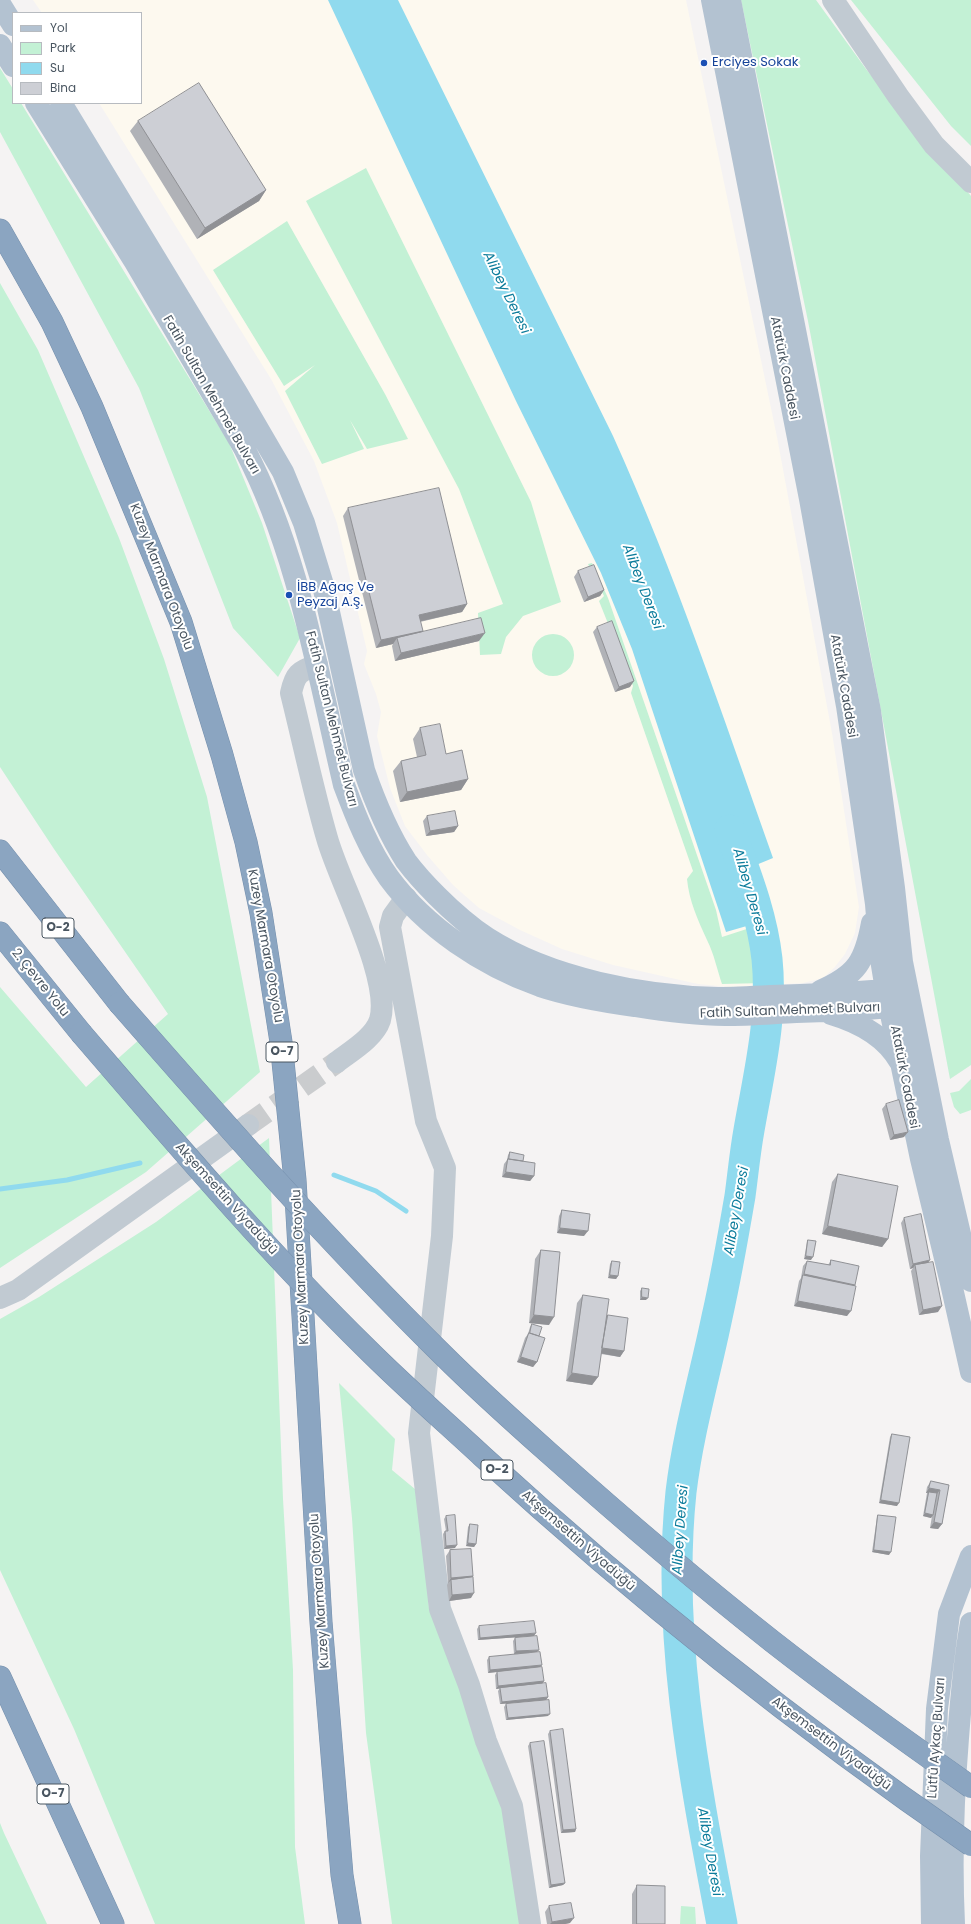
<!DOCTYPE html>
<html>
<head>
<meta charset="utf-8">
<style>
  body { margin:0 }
  #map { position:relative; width:971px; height:1924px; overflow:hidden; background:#f5f3f3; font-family:Poppins,sans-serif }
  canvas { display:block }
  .legend { position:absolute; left:12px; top:12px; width:130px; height:92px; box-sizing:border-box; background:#fff; border:1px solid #b7bbc0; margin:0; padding:5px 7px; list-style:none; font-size:12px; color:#4a5661 }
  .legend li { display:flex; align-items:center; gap:8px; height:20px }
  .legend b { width:20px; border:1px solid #b7bbc0 }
</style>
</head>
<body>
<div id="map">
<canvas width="971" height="1924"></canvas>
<ul class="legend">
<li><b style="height:5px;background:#b3c2d1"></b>Yol</li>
<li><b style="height:11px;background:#c3f1d5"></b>Park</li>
<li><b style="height:11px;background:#90daee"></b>Su</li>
<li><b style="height:11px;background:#cdcfd5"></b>Bina</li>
</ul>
</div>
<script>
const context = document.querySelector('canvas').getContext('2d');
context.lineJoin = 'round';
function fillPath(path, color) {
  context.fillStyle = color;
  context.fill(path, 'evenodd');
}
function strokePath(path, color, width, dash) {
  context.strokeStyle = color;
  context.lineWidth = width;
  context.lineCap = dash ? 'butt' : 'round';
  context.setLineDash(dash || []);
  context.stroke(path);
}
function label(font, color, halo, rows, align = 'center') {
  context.font = font + ' Poppins,sans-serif';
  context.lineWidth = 4;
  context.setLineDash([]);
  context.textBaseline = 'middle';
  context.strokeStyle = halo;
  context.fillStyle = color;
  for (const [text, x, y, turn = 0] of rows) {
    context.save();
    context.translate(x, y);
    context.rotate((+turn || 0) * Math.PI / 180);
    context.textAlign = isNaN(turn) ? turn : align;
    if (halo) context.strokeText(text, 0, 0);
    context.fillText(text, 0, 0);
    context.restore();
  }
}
fillPath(new Path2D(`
  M33,0H686L777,437L832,733L859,907L855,933L845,954L834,968L823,978L803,983L730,987L698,984L613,965L562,949L520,930L479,908L453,885L427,855L405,826L390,788L377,736L381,712L376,694L364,664L367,651L337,523L314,461L271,379L99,103H141V13H42Z`), '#fdf9ef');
fillPath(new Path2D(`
  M741,0H816L866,69L971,196V1065L950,1079L808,321Z
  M851,0H971V146L951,126Z
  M0,68L13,89V103H21L229,443L262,523L300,638L278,677L233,628L139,388L0,132Z
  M366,168L531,502L561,602L523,616L506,637L501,654L480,655L478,613L503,604L459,489L306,201Z
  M287,221L385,394L408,439L367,449L350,420L364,449L322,464L285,391L315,365L284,386L213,270Z
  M0,283L38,350L119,538L164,659L207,797L260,1072L146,1172L0,1268V987L86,1087L168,1014L54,849L0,767Z
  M592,563L608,598L716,910L722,937L756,926L765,971V983L722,984C717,969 714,954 707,940C698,920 689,901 687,879L693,871L631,693L633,686L599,601L604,596L588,564Z
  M532 655a21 21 0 1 1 42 0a21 21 0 1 1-42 0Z
  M971,1079V1110L960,1114L954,1107L950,1093L959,1091Z
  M269,1138L283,1499L293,1670L295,1847L305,1924H155L74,1729L0,1570V1319L39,1297L156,1222Z
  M339,1383L395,1439L392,1470L421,1494L429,1608L505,1808L520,1924H392L366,1733L352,1518Z
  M0,1823L4,1833L47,1924H0Z
  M681,1906L695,1907L696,1924H680Z`), '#c3f1d5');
fillPath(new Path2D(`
  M328,0H398L613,436C675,573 723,716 773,858L739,872L757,923L726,932L632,649L601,573L516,401Z`), '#90daee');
strokePath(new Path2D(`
  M334,1175L376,1191L406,1211
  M0,1189L67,1180L140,1163`), '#90daee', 5);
strokePath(new Path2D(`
  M722,1924C695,1782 666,1636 681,1492C688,1433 705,1375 717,1317C726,1277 733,1237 740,1196C743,1174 745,1152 749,1130C759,1073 773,1017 767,959C762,914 745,872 730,830`), '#90daee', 31);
strokePath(new Path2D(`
  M248,1125L337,1062`), '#caccce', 22, [22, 11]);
const highway = new Path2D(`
  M0,230L52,322L92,407L181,622L222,755L246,842L261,913L281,1042L295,1180L321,1622L342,1875L350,1924
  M0,851L119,1003
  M0,933L81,1033
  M0,1677L113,1924`);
strokePath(highway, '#7690ad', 23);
strokePath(new Path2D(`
  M833,0L898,96L934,145L971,182
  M317,665C299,671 295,674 291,693C303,741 313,790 327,838C339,882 392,978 380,1020C374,1038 351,1051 337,1062
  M406,898L393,916L390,927L426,1121L445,1168L442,1236L419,1433L440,1609L469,1685L486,1741L512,1806L530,1924
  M0,1298L18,1290L248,1125`), '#c1cad2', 22);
strokePath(new Path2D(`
  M712,0L810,499L847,706L876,904L880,953L886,990L921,1159L950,1279L971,1372
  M730,0L870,711L894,888L902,962L938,1140L971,1281
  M0,4L13,25
  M0,45L13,66
  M36,103L135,262L244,448C299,553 317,671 344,785C356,817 369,850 389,878C426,928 482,965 540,986C567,995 606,1002 635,1006C665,1011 695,1015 725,1015C749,1015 773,1013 796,1012C828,1011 859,1010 890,1007
  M61,103L237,393L283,472L304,523L323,585L364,770C375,802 388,833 406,861C415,873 426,885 437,896C453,912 469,926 487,938C551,979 643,996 718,998C735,998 753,997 771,996C809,995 848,993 886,990
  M820,991C857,975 865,961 872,923
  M831,1014C858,1022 886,1037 900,1062
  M932,1924L931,1856L937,1709L949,1614L971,1556
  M954,1924C951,1862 953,1800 958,1738C961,1699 964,1661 971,1623`), '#b3c2d1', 22);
strokePath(highway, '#8ba5c1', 22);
const highwayBridge = new Path2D(`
  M119,1003C224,1123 329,1243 443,1355C477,1389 514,1422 550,1454C623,1519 697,1582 773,1642C837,1692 904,1740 971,1787
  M81,1033C173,1140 265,1249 366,1348C403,1385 443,1420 482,1456C636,1597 799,1727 971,1845`);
strokePath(highwayBridge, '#7690ad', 23, []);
strokePath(highwayBridge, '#8ba5c1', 22);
fillPath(new Path2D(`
  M138,121L266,190L259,201L197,239L130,131Z
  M348,508L467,604L462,612L420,622L422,632L479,641L395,661L392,646L393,644L376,648L343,516Z
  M578,571L604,590L600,596L584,602L574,577Z
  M597,627L630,687L615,692L593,632Z
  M420,728L446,754L468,779L461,790L400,802L393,771L401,761L417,757L413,739Z
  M427,816L458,826L454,832L426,836L423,821Z
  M886,1104L904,1137L890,1140L882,1109Z
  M510,1152L523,1161L534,1176L530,1181L502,1177L504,1164L507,1160L508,1155Z
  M838,1174L888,1239L882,1247L822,1234L832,1182Z
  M562,1210L584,1236L557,1233L559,1216Z
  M904,1218L928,1263L938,1312L919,1315L911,1271L913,1268L910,1269L901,1223Z
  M808,1240L811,1260L804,1259L807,1242Z
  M541,1250L549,1325L529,1323L535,1259Z
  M831,1260L855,1285L847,1316L794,1306L799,1281L801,1278L803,1266L807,1261L828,1265Z
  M612,1261L618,1276L616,1279L608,1278L610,1264Z
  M642,1288L646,1300H640V1291Z
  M583,1295L606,1317L608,1315L624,1351L620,1357L601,1354L598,1377L592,1385L566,1381L577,1303Z
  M532,1324L539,1336L537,1362L533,1367L517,1362L525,1338L528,1334L530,1327Z
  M892,1434L897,1506L879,1503L890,1437Z
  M931,1481L949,1485L942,1524L938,1529L930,1528L932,1516L931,1518L923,1516L927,1493H926L927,1487Z
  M878,1515L889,1555L872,1552L877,1517Z
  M446,1516L455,1548L444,1549L443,1534L445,1531H446L444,1519Z
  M470,1524L476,1544L474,1547L466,1546L468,1527Z
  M450,1550L473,1576L471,1598L449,1601L447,1585L448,1583L446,1556Z
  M479,1626L534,1636L478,1640L477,1629Z
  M515,1638L542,1665L540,1667L488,1673L487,1660L489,1657L528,1653L514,1654L513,1641Z
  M497,1672L544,1681L542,1684L548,1697L546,1700L500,1704L498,1691L500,1688L496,1689L495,1675Z
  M506,1704L548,1716L506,1720L504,1707Z
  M550,1731L576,1829L575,1832L561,1833L548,1734Z
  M530,1743L565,1883L563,1885L549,1888L528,1746Z
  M637,1885L665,1924H632V1894Z
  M549,1906L570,1923L565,1924H547L545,1912Z`), '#b0b2b7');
fillPath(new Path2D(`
  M266,190L259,201L197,239L205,228Z
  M604,590L600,596L584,602L588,597Z
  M467,604L462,612L413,623L419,615Z
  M423,631L417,639L397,638L393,644L376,648L381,640Z
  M485,633L479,641L395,661L401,653Z
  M634,681L630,687L615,692L619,687Z
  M468,779L461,790L400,802L407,792Z
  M458,826L454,832L426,836L430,831Z
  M908,1132L904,1137L890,1140L894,1135Z
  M506,1172L534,1176L530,1181L502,1177Z
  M828,1226L888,1239L882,1247L822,1234Z
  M560,1228L588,1231L584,1236L557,1233Z
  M806,1256L813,1257L811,1260L804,1259Z
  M930,1260L926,1266L915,1265L913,1268L910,1269L913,1264Z
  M804,1274L855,1285L851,1290L803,1277Z
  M610,1275L618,1276L616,1279L608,1278Z
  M642,1297L648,1298L646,1300H640Z
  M798,1301L851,1311L847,1316L794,1306Z
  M942,1306L938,1312L919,1315L923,1310Z
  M534,1315L554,1317L549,1325L529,1323Z
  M602,1348L624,1351L620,1357L599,1353Z
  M521,1357L537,1362L533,1367L517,1362Z
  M572,1373L598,1377L592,1385L566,1381Z
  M929,1488L940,1490L936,1495L929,1492L927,1493H926Z
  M881,1500L899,1503L897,1506L879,1503Z
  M925,1513L933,1515L931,1518L923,1516Z
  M934,1522L942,1524L938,1529L930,1528Z
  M468,1543L476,1544L474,1547L466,1546Z
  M457,1545L455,1548L444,1549L446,1546Z
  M874,1550L891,1552L889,1555L872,1552Z
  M473,1576L469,1582L451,1580L448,1583L451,1578Z
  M474,1593L471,1598L449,1601L452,1595Z
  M536,1633L534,1636L478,1640L480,1638Z
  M539,1650L537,1652L514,1654L516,1651Z
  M542,1665L540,1667L488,1673L490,1670Z
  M544,1681L542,1684L496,1689L498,1686Z
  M548,1697L546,1700L500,1704L502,1702Z
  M550,1714L548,1716L506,1720L508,1718Z
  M576,1829L575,1832L561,1833L563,1830Z
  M565,1883L563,1885L549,1888L551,1885Z
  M574,1918L570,1923L565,1924H550L552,1922Z`), '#909195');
const building = new Path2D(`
  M199,83L266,190L205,228L138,121Z
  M439,488L467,604L419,615L423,631L381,640L348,508Z
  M594,565L604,590L588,597L578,571Z
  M481,618L485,633L401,653L397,638Z
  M612,621L634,681L619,687L597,627Z
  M440,724L446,754L462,750L468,779L407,792L401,761L426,755L420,728Z
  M455,811L458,826L430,831L427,816Z
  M899,1100L908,1132L894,1135L886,1104Z
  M510,1152L524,1155L523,1161L509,1159Z
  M508,1159L535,1163L534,1176L506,1172Z
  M838,1174L898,1186L888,1239L828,1226Z
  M562,1210L590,1214L588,1231L560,1228Z
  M921,1214L930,1260L913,1264L904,1218Z
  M808,1240L816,1241L813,1257L806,1256Z
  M541,1250L560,1252L554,1317L534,1315Z
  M831,1260L859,1266L855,1285L804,1274L807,1261L830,1265Z
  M612,1261L620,1262L618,1276L610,1275Z
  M933,1262L942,1306L923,1310L915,1265Z
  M803,1275L856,1286L851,1311L798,1301Z
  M642,1288L649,1289L648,1298L642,1297Z
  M583,1295L609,1299L598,1377L572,1373Z
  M608,1315L628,1318L624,1351L602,1348Z
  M532,1324L542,1327L539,1336L530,1333Z
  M529,1333L545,1338L537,1362L521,1357Z
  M892,1434L910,1437L899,1503L881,1500Z
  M931,1481L949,1485L942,1524L934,1522L940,1490L929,1488Z
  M929,1492L937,1493L933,1515L925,1513Z
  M455,1515L457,1545L446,1546L445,1531H448L446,1516Z
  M878,1515L896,1517L891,1552L874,1550Z
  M470,1524L478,1525L476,1544L468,1543Z
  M471,1549L473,1576L451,1578L450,1550Z
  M473,1577L474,1593L452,1595L451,1580Z
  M534,1621L536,1633L480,1638L479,1626Z
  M537,1636L539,1650L516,1651L515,1638Z
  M540,1652L542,1665L490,1670L489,1657Z
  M542,1667L544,1681L498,1686L497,1672Z
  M546,1683L548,1697L502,1702L500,1688Z
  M549,1700L550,1714L508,1718L506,1704Z
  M563,1729L576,1829L563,1830L550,1731Z
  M544,1741L565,1883L551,1885L530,1743Z
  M637,1885L665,1886V1924H637Z
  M571,1903L574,1918L552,1922L549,1906Z`);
fillPath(building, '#cdcfd5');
strokePath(building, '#909195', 1);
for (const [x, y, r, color] of [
  [704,63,4,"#1a4fb4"],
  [289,595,4,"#1a4fb4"]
]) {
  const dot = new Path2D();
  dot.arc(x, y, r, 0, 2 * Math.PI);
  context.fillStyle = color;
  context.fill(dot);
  strokePath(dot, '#fff', 1.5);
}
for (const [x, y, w] of [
  [58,928,32],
  [282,1052,32],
  [497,1470,32],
  [53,1794,32]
]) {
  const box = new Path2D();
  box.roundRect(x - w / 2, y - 10, w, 20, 3);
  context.fillStyle = '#fff';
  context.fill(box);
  strokePath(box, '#4a5661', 1);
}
label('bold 12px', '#4a5661', null, [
  ["O-2",58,928],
  ["O-7",282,1052],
  ["O-2",497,1470],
  ["O-7",53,1794]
]);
label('13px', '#164399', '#fff', [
  ["Erciyes Sokak",712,63],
  ["İBB Ağaç Ve",297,588],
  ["Peyzaj A.Ş.",297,603]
], 'left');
label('13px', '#4a5661', '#fff', [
  ["Atatürk Caddesi",784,368,79],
  ["Fatih Sultan Mehmet Bulvarı",211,395,60],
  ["Kuzey Marmara Otoyolu",161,577,69],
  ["Atatürk Caddesi",843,686,80],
  ["Fatih Sultan Mehmet Bulvarı",331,719,76],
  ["Kuzey Marmara Otoyolu",265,946,80],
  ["2. Çevre Yolu",40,983,51],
  ["Fatih Sultan Mehmet Bulvarı",790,1011,-2],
  ["Atatürk Caddesi",904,1077,79],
  ["Akşemsettin Viyadüğü",226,1199,48],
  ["Kuzey Marmara Otoyolu",301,1267,-93],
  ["Akşemsettin Viyadüğü",578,1541,41],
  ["Kuzey Marmara Otoyolu",320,1591,-94],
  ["Lütfü Aykaç Bulvarı",937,1738,-86],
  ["Akşemsettin Viyadüğü",831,1744,37]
]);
label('italic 14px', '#0c7c9b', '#fff', [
  ["Alibey Deresi",506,293,64],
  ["Alibey Deresi",642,587,69],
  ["Alibey Deresi",749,892,74],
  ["Alibey Deresi",737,1211,-80],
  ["Alibey Deresi",681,1530,-86],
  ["Alibey Deresi",709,1852,80]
]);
</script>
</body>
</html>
